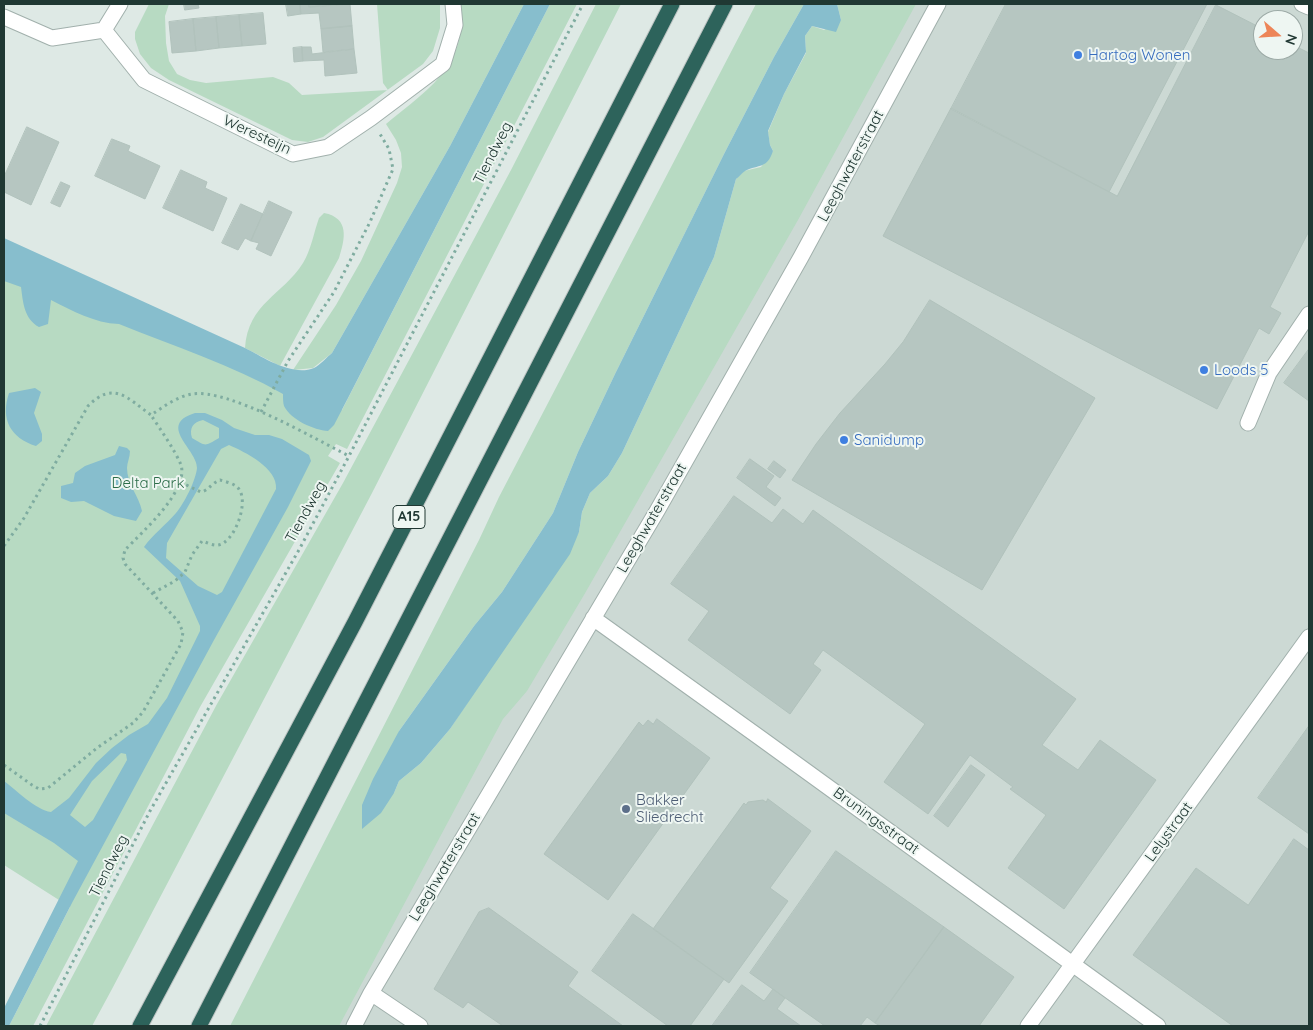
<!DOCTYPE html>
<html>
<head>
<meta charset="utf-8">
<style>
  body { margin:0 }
  #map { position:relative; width:1313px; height:1030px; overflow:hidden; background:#dee9e5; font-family:Quicksand,sans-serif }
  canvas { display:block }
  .frame { position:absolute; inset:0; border:5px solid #203833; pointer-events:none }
  .north { position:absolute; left:1253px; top:10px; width:50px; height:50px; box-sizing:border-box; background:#eef6f2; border:1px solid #9caaa6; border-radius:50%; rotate:109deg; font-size:14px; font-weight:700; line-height:20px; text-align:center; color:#203833 }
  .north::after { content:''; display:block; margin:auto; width:18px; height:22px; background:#ed8558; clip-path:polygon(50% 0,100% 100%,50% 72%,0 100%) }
</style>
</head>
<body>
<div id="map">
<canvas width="1313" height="1030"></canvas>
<div class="frame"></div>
<div class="north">N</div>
</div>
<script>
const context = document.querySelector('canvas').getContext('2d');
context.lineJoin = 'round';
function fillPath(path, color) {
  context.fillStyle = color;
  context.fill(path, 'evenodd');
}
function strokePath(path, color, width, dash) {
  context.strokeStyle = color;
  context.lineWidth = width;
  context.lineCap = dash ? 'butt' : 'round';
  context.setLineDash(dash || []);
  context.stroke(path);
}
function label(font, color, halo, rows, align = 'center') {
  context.font = font + ' Quicksand,sans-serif';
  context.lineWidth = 4;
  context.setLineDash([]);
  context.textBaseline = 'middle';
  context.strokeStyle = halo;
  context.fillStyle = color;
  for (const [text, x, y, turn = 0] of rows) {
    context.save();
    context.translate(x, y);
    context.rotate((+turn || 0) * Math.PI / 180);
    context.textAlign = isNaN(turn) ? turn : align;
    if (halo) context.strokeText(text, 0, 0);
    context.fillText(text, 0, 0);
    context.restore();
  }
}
fillPath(new Path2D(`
  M884,4H1309V1026H318ZM1263,20H1293V50H1263Z`), '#ccd9d4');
fillPath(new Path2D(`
  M149,4H169L165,16L166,43L169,61L177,74L190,80L206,83L273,77L289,83L302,95L388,90L383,83L377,4H440V28L433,51L423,64L323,137L308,142L292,140L169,80L151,68L140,54L135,39V32Z
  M459,4H524L450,146L332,353L313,368L293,370L336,305L361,261L397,183L402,167L401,153L396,140L386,124C418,97 458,73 461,27C461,19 460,11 459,4Z
  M550,4H577L347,449L336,444L328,456L340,463L200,707L33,1026H9L70,907L4,865V254L342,410Z
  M596,4H621L372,493L112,989L92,1026H46L217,704L343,483L511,170Z
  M756,4H804L774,57L724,154L615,374L578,452L553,513L502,592L474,626L399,731L394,793L399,781L421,763L450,729L579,532L582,512L590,493L608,476L622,453L714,257L736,179L744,171L761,167L773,151L770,145L768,132L784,94L806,53L805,36L812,26L824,30L841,20L837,4H916L798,220L584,595L527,691L503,719L339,1026H230L479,540L499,497Z
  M324,213C350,218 345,239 339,258L280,366L245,348C248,303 283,295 303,263C311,250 314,232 319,218Z`), '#b7dac2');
fillPath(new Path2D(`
  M524,4H550L347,400L334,425L328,431C314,430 291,420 284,406C283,403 283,398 283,394C232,365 174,346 119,324C94,323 73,311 51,300L48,324L39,327C24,319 23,302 21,287L4,281V238L245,348C263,357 292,377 314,368C320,365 327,357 332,353L450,146Z
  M804,4H837L841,20L836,32L812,26L805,36L806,52L784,94L768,131L770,145L773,151C767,169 759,164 745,171C742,173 739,177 736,179L714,257L622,453L608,476L590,493L582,512L579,532L570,554L450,729L421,763L399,781L394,793L381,813L362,829V805L373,779L399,731L474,626L502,592L553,513L578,452L615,374L724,154L774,57Z
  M35,388L41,392L34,413L42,434V441L36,446C11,438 0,420 9,393Z
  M195,413H205L222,420L234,428L255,435H269L282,439L309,455L311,461L288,507L214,640L73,901L9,1026H4V1008L78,861L54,843L4,813V781C16,790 36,810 51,812L69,798L96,763L112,748L129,735L148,724L167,698L200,631V626L180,581L144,547C153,534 166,525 176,513C184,504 196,480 197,468C198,450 156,425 195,413ZM203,420L219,428V438C204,447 206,446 192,438C189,428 193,422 203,420ZM229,445C245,452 278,468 276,489L222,592L217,595L198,586L166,558L167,543L221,449ZM121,753L126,754L127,760L93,820L85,827L70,815L92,781Z
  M119,446L127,448L130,451C130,457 127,463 127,468C127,484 139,496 142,511L136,521L114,516L84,501L71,502L61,498V486L73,483L75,473L85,466L115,455Z`), '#87becd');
const building = new Path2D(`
  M184,4H198L199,8L185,10Z
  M286,4H300L301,14L288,16Z
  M300,4H309V7L350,4L352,26L321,29L319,13L301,14Z
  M309,4H343L309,7Z
  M1006,4H1207L1109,192L951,109Z
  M1216,5L1263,29V50H1293V45L1309,53V231L1270,307L1281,313L1269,334L1259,328L1217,409L883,236L951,108L1117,196Z
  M263,13L266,44L242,46L239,15Z
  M239,15L242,46L219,48L216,17Z
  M216,17L219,48L196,51L193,19Z
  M193,19L196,51L172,53L169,22Z
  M352,26L354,49L323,52L321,29Z
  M302,47L303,61L294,62L293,48Z
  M302,47H311L312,54L354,49L357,73L325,76L324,60L303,61Z
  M27,127L59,142L31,205L4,192V177Z
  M112,139L130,146L128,151L160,166L145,199L95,176Z
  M181,170L207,182L205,188L227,198L213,231L163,208Z
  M61,182L70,186L60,207L51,203Z
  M269,201L292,212L271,256L256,249L259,243L251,241Z
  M241,204L263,214L251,241L245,238L238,250L222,243Z
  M930,300L1095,398L982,590L792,480L816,444L840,413L885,364L903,342Z
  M1309,349V401L1284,383Z
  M750,459L774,476L766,487L781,498L775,506L737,478Z
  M774,461L786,470L780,478L768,469Z
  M734,496L772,523L783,509L803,524L813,510L1076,699L1042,745L1078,770L1100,740L1156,780L1064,909L1008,868L1046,815L1010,789L1013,787L970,755L928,814L884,782L925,724L823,650L813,664L821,670L790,714L688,640L709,611L671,584Z
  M657,719L710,758L608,900L544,854L639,722L643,726L648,720L653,724Z
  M1309,726V834L1258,798Z
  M971,765L985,775L948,827L934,816Z
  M768,799L811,831L770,888L788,901L729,983L653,929L744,803L746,805L748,802L763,800L766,802Z
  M1294,839L1309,850V1026H1233L1133,955L1196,868L1248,905Z
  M836,851L944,927L875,1023L867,1017L860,1026H825L750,973Z
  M489,908L578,972L568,986L623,1026H503L468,1002L463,1008L434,989L479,912Z
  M633,914L724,979L690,1026H668L592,971Z
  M944,927L1014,977L979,1026H880L875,1023Z
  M742,985L764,1001L773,989L785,998L777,1009L801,1026H712Z`);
fillPath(building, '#b6c6c1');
strokePath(building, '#b1c2bc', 1);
const minor = new Path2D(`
  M1302,4L1309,7
  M4,17L52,38L104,30L120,4
  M104,30L144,80L293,154L328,147L371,118L443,64L455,25L453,4
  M1248,423L1269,373L1309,314
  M593,618L759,737L1158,1026
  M371,993L420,1026
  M354,1026L371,993L657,511L801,257L938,4
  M1028,1026L1309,637`);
const highway = new Path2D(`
  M140,1026L355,622L672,4
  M199,1026L725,4`);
strokePath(minor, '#a1b0ac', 17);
strokePath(highway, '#bcc3c2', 17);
strokePath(new Path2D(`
  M261,412L288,361L334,292L370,222L393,169L389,149L380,134
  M4,546L24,518L88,406C114,380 127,398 151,415C163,407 178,396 192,394C228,388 315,439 349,456
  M153,593L175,581L185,572L192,555L202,541C206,542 213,546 218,545C234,543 248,505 240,491C237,484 227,482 220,480C213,482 208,491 201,492L180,482
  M4,765L32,785L39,789L48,788L97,748L133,723L143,712L181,644L183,632L178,621L125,564L123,558L125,550C142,532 189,491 181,465C175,450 160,429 151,415
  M40,1026L150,811L300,548L349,456L583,4`), '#7faca0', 3, [2.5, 4]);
strokePath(minor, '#fff', 15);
strokePath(highway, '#2d635b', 15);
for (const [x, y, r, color] of [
  [1078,55,5,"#3f7fe0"],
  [1204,370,5,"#3f7fe0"],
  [844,440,5,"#3f7fe0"],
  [626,809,5,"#5c6f8a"]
]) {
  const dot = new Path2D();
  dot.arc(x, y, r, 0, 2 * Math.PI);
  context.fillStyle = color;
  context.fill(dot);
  strokePath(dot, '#eef6f2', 2);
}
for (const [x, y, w] of [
  [409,517,32]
]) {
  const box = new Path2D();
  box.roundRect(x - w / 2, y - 11.5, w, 23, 4);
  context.fillStyle = '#eef6f2';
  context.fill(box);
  strokePath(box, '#203833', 1);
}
label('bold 14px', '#203833', null, [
  ["A15",409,517]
]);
label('15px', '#366cbe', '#eef6f2', [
  ["Hartog Wonen",1088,55],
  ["Loods 5",1214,370],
  ["Sanidump",854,440]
], 'left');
label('15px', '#203833', '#eef6f2', [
  ["Weresteijn",257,135,25],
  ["Tiendweg",493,153,-63],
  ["Leeghwaterstraat",851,166,-62],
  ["Tiendweg",306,512,-61],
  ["Leeghwaterstraat",652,518,-60],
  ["Bruningsstraat",876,821,36],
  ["Lelystraat",1169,832,-54],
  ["Tiendweg",109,866,-63],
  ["Leeghwaterstraat",445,867,-59]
]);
label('15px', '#2c6d49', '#eef6f2', [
  ["Delta Park",148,483]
]);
label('15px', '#4e5e75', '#eef6f2', [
  ["Bakker",636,800],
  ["Sliedrecht",636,817]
], 'left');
</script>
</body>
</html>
